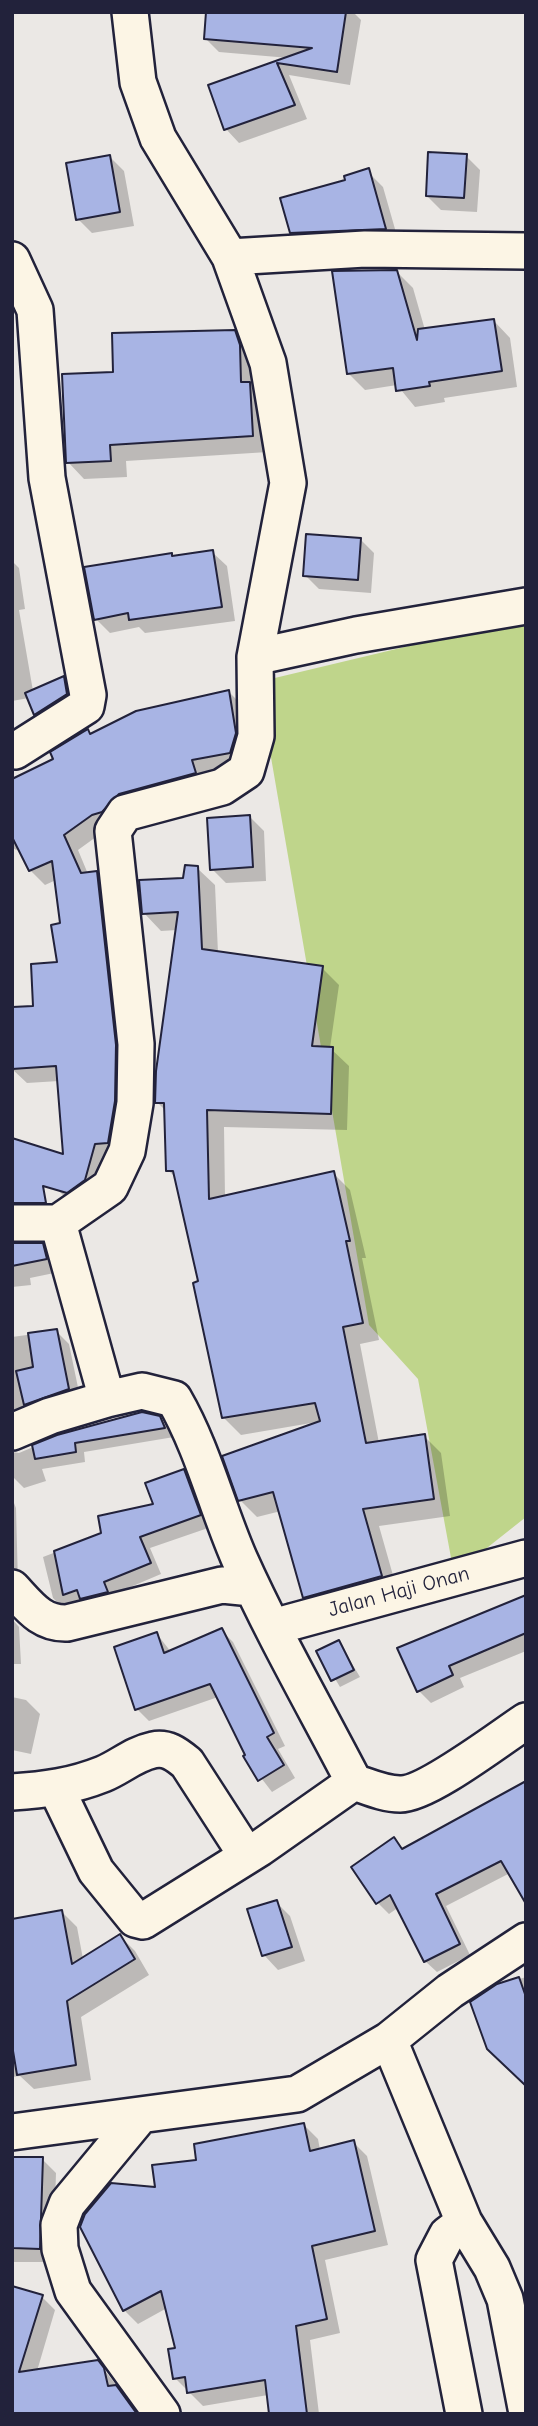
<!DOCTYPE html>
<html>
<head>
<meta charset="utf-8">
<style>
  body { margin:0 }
  #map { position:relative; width:538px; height:2426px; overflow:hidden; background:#ebe8e5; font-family:"Comic Neue",sans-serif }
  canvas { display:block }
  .frame { position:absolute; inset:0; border:14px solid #22223b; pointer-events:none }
</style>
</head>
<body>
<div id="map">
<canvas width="538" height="2426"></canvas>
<div class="frame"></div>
</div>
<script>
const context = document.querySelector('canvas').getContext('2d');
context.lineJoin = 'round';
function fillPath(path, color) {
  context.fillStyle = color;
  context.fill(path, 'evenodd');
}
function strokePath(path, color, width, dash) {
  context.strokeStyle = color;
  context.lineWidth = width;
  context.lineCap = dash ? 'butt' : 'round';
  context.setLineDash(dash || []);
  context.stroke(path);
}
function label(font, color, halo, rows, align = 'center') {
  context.font = font + ' "Comic Neue",sans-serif';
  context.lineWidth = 5;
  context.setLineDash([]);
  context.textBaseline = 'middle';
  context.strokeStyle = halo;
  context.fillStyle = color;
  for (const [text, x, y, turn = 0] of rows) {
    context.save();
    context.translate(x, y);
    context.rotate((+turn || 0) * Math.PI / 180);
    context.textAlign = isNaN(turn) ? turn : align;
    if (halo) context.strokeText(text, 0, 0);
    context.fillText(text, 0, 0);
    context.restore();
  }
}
fillPath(new Path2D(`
  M526,618V1517L454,1574L418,1379L369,1325L258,682Z`), '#bfd58b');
fillPath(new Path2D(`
  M208,12H353L361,20L350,85L289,75L307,119L239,143L226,129L211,86L289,58L219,52L205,38Z
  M466,156L480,170L477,212L441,210L427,196Z
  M110,157L124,171L134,226L92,233L78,219Z
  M369,173L383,187L399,243L306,247L291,232Z
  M396,271L413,288L425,330L494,321L510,338L517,387L444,398L445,402L415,407L397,385L365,390L348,373Z
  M234,331L251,348L268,452L126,461L127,477L84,479L68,462L115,373Z
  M360,539L374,553L371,593L319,589L305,575Z
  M212,552L227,566L235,621L145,633L139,627L110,633L96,619L171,555L174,557Z
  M12,561L19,568L25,609L19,610L33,691L64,679L78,692L50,728L36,714L29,698L12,701Z
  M229,692L243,706L244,767L107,829L78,850L88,874L96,873L111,888L130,1061L99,1194L71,1203L56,1188L65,1156L59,1081L27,1083L12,1069L35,1007L59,964L62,925L56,880L45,885L30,870L20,848L16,850L12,847V781L55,760L87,731L91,735Z
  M250,817L264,831L266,881L226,883L212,869Z
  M197,868L215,885L218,953L322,968L339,985L330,1048L349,1066L347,1130L224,1127L225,1197L333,1173L350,1190L366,1258H362L379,1340L360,1344L379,1443L424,1436L441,1453L450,1516L379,1526L398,1593L322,1614L305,1597L281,1511L257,1517L240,1500L317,1422L241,1435L223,1417L201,1283L176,1178L168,1170L166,1111L157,1102L177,930L161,931L144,913Z
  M12,1243L42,1245L55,1258L59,1272L30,1278L31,1285L12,1287Z
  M56,1331L69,1344L81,1402L12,1431V1337Z
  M160,1418L174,1437L84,1452L85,1462L42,1469L46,1481L24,1488L14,1478L12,1452L19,1453L57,1437Z
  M184,1471L195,1482L211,1527L150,1548L161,1574L114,1594L64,1609L53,1598L43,1557L103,1534L156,1506Z
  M12,1498L16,1508L18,1584L12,1588Z
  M526,1597V1651L460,1678L464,1687L431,1703L419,1691L400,1649Z
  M12,1619L19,1627L21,1664H12Z
  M221,1630L233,1642L285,1746L278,1749L295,1778L272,1792L245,1757L248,1755L218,1697L149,1721L137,1709L157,1634L171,1652Z
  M339,1642L360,1677L340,1687L319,1652Z
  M12,1697L26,1700L40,1714L31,1754L12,1750Z
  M515,1790L510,1873L446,1906L470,1955L437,1972L425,1961L399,1907L389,1914L378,1903L394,1840L404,1850Z
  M276,1902L290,1916L305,1961L278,1970L264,1955L250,1910Z
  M62,1912L77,1927L83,1959L120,1936L135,1951L149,1975L81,2017L91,2080L34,2089L20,2076L12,2077V1921Z
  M526,1977V2085L497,1986Z
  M304,2125L318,2139L320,2150L353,2142L367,2156L388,2245L325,2260L340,2333L310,2340L319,2414H304L268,2395L203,2406L175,2378L177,2350L167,2308L138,2324L124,2310L157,2189L198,2161Z
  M12,2159H42L56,2173L53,2262H12Z
  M12,2288L42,2297L55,2310L37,2371L98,2362L139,2414H12Z`), '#0003');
const building = new Path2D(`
  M206,12H346L337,72L277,63L295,105L224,130L208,85L312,48L204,39Z
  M428,152L467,154L464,198L426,196Z
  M110,155L120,212L76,220L66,163Z
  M369,168L386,229L290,233L280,198L345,180L344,176Z
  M397,270L417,340L418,329L494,319L502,371L429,382L430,386L396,391L393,368L347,374L332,271Z
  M235,330L240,345L241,382H250L253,436L110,445L111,461L66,463L62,374L113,372L112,333Z
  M306,534L361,538L358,580L303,576Z
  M213,550L222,607L129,620L128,613L94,620L84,567L172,553V556Z
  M64,676L67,694L34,715L25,693Z
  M229,690L236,733L230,753L192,760L196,773L119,794L102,812L92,815L64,835L81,873L97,871L116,1045L115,1101L108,1143L95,1144L85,1180L67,1193L43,1186L46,1203H12V1138L63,1154L56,1066L12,1069V1007L33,1006L31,964L57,962L51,925L60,923L52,861L29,871L12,837V779L53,759L50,752L88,729L90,734L136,711Z
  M250,815L253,867L210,870L207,818Z
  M185,865L198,866L202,949L323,966L312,1046L333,1047L331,1114L207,1110L209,1199L334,1171L350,1241H346L363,1323L343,1327L366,1443L425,1434L434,1499L363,1509L382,1576L303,1598L273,1492L238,1501L222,1456L320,1421L315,1403L222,1418L193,1283L198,1281L173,1171H166L164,1103H155L156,1071L178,912L142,914L139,880L183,878Z
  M12,1243H43L47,1259L12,1266Z
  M57,1329L69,1389L24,1405L16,1371L33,1367L28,1333Z
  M142,1412L160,1416L165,1428L75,1443L76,1452L35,1459L32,1445L57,1435Z
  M184,1469L201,1515L140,1537L151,1563L104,1582L108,1592L80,1599L77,1590L63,1595L54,1551L101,1533L98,1516L153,1504L145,1483Z
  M526,1595V1633L449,1666L453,1675L417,1692L397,1648Z
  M222,1628L274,1733L267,1737L284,1765L258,1781L243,1756L245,1755L210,1684L135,1710L114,1647L157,1632L164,1653Z
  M339,1640L354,1670L331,1681L316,1651Z
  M526,1781V1904L501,1861L436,1894L460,1944L424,1962L390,1895L376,1904L351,1867L394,1837L402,1849Z
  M277,1900L292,1947L262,1956L247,1909Z
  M62,1910L72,1964L120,1934L135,1959L67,2001L76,2065L17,2075L12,2045V1919Z
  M519,1977L526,1997V2086L487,2049L470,2002L497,1984Z
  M304,2123L310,2151L354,2140L375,2231L312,2246L327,2319L296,2326L307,2414H269L265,2380L187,2393L185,2377L173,2379L168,2349L175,2348L161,2291L123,2311L80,2227L85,2214L111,2183L155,2187L152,2165L196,2160L194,2144Z
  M12,2157H43L40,2249L12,2248Z
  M12,2286L43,2295L19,2372L98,2360L104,2368L108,2386L116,2385L137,2414H12Z`);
fillPath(building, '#a8b4e4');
strokePath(building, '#22223b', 2);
const minor = new Path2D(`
  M230,257L365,249L526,251
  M12,260L35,310L47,478L88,695L86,706L15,751
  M255,657L356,635L526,606
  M12,1223H58L110,1187L127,1151L135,1103L136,1044L113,831L125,813L222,787L246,771L256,736L255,657L288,483L268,363L230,257L158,138L138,82L130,12
  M58,1223L107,1399L142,1391L174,1399C203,1449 216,1505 239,1558C273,1634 315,1707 354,1782C369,1787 384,1794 400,1794C426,1795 500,1738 526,1721
  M12,1432L50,1416L107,1399
  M12,1588C29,1606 41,1624 67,1623L222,1585L252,1588
  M273,1627L526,1558
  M57,1790L96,1871L135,1919L143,1921L260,1848L354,1782
  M12,1792C45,1790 73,1786 103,1774C120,1767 134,1754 153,1750C167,1747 176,1754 187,1763L247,1856
  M389,2040L464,2222L492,2268L505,2299L526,2408
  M139,2117L67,2204L59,2225L60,2249L73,2291L162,2414
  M12,2132L297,2094L389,2040L450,1991L526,1941
  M464,2414L434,2260L447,2235L464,2222`);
strokePath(minor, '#22223b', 40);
strokePath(minor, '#fcf5e5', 35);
label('21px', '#22223b', '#fcf5e5', [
  ["Jalan Haji Onan",399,1592,-15]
]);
</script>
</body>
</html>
